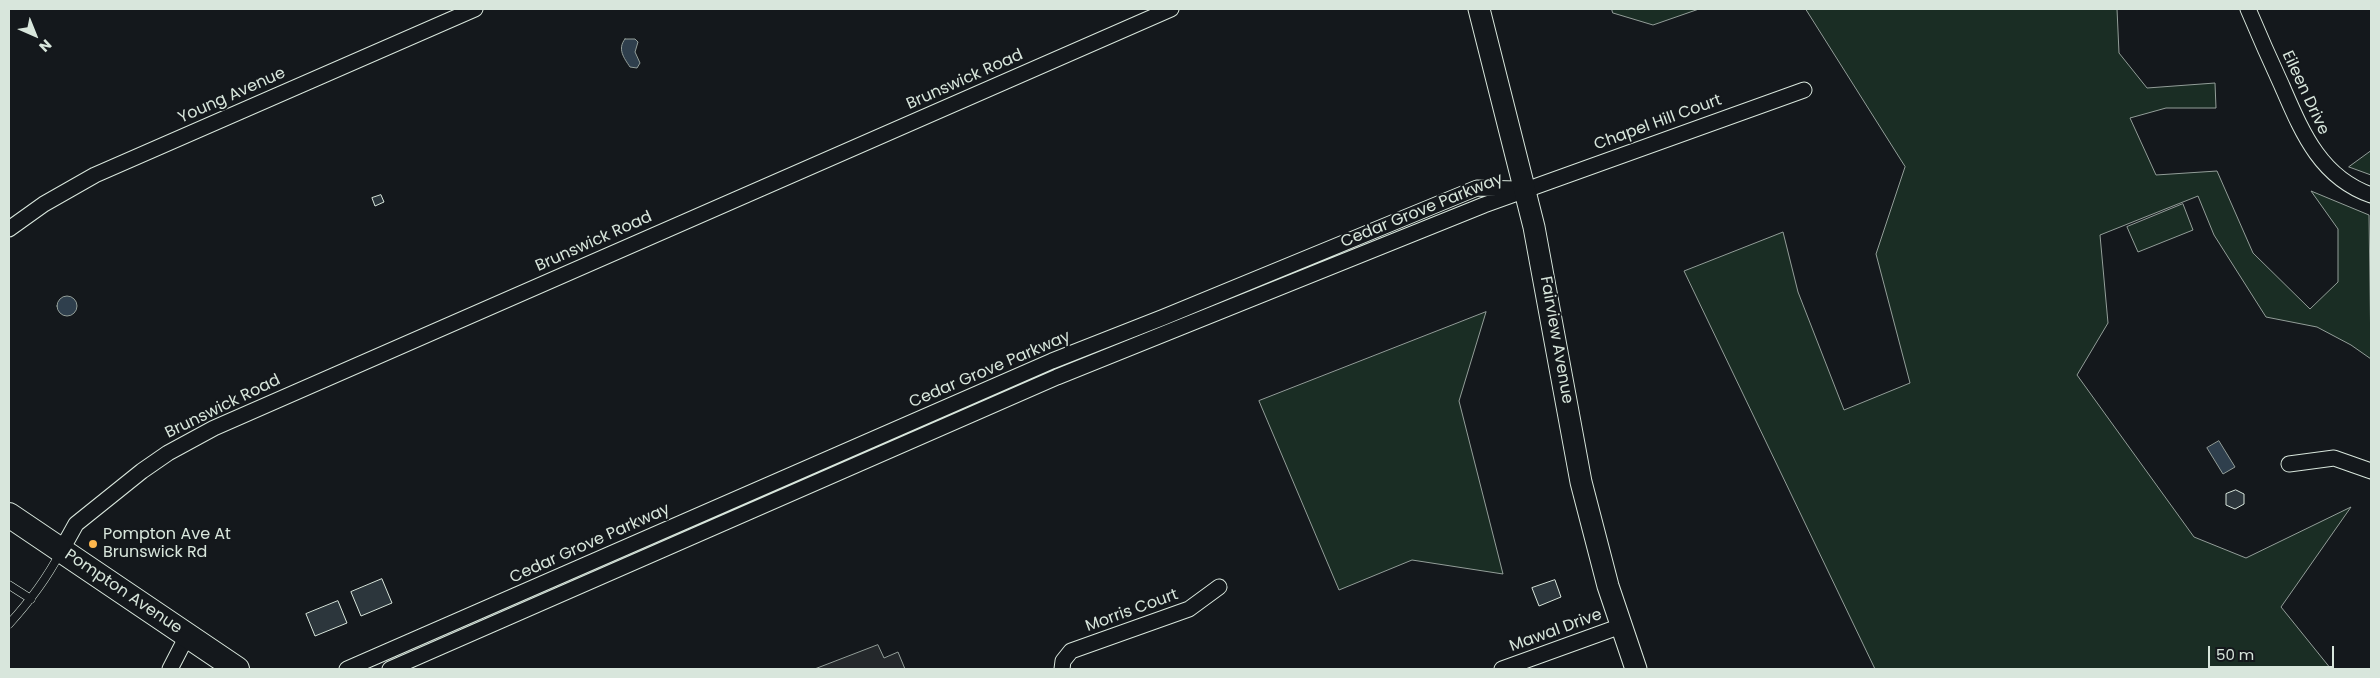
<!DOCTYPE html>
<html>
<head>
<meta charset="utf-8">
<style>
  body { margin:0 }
  #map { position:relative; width:2380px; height:678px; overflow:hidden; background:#14181c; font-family:Poppins,sans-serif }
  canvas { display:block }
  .frame { position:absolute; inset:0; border:10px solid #d8e6dc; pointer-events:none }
  .north { position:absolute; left:10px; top:10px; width:50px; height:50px; -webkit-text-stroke:4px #14181c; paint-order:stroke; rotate:136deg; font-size:14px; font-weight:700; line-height:20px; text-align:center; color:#d8e6dc }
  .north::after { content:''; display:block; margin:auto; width:18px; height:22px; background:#d8e6dc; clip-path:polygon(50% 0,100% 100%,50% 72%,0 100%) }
  .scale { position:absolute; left:2208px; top:646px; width:126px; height:22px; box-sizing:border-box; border:2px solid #d8e6dc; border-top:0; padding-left:6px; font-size:15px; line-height:18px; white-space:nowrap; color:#d8e6dc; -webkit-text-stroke:4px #14181c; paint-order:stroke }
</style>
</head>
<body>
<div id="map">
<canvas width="2380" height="678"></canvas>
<div class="frame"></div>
<div class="north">N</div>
<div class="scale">50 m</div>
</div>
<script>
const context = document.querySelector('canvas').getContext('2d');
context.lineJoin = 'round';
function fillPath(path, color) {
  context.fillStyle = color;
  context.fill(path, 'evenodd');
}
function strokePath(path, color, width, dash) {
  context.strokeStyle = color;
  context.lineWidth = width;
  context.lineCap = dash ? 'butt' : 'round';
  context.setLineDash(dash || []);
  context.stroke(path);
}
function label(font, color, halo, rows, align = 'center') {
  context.font = font + ' Poppins,sans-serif';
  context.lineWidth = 4;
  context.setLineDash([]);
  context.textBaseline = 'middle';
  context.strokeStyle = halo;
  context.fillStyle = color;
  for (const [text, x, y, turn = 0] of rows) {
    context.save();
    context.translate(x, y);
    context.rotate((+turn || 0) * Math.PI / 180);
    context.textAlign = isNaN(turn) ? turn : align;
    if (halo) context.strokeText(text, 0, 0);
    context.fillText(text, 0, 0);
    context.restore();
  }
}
const green = new Path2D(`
  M1612,9H1699L1653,25L1613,13Z
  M1806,9H2117L2119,53L2147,88L2215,83L2216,108H2166L2130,118L2156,175L2217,171L2253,253L2310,309L2338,282V229L2311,191L2369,215L2371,359L2351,345L2317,327L2266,317L2214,235L2198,196L2100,235L2108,323L2077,375L2194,537L2246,558L2351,507L2281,607L2331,669H1875L1684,271L1783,232L1798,292L1844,410L1910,383L1876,254L1905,167Z
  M2371,151V175L2349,167Z
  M2183,204L2193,230L2138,252L2127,227Z
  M1486,312L1459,401L1503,574L1412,560L1339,590L1259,401Z`);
fillPath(green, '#1a2d24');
strokePath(green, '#939e99', 1);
const parking = new Path2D(`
  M878,645L884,658L898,652L905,669H815Z`);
fillPath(parking, '#24282b');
strokePath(parking, '#939e99', 1);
const water = new Path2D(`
  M625,39H635L638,42L635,52L640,63L637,68L630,67C624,58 617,49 625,39Z
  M57 306a10 10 0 1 1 20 0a10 10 0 1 1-20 0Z
  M2219,441L2235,467L2223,474L2207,448Z`);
fillPath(water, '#2f3f4d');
strokePath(water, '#939e99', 1);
const building = new Path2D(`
  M381,195L384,202L375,206L372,198Z
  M2236,490L2244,494V504L2235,509L2226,505V494Z
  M382,579L392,603L361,616L351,592Z
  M1555,580L1561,597L1539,606L1532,588Z
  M338,601L347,623L315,636L306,614Z`);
fillPath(building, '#2c363c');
strokePath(building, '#d8e6dc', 1);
const lane = new Path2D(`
  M9,585L31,599
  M9,624C29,602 46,580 60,553`);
const street = new Path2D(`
  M2248,9C2259,35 2270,60 2282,86C2302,132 2320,177 2371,195
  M9,229L44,204L95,175L475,9
  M2289,464L2334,458L2371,471
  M61,551L76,524L142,471L168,453L214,428L1171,9
  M170,669L187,636
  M347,669L1052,361L1164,317L1477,188L1517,189
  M390,669L1057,377L1484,205L1804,90
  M1062,669L1063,661L1071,651L1189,609L1219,587
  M1502,669L1621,626`);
const secondary = new Path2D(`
  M1479,9L1534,227L1581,482L1608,586L1636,669`);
const primary = new Path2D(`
  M9,515L237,669`);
strokePath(lane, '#d8e6dc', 9);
strokePath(street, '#d8e6dc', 17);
strokePath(secondary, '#d8e6dc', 23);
strokePath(primary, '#d8e6dc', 26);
strokePath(lane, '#14181c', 8);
strokePath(street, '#14181c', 15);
strokePath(secondary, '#14181c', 21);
strokePath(primary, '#14181c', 24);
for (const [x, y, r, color] of [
  [93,544,5,"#ffb74d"]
]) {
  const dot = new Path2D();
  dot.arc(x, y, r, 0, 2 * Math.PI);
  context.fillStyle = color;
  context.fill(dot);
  strokePath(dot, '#14181c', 2);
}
label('16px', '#d8e6dc', '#14181c', [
  ["Brunswick Road",965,80,-24],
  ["Eileen Drive",2305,93,65],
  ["Young Avenue",232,96,-24],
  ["Chapel Hill Court",1658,123,-20],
  ["Cedar Grove Parkway",1422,211,-22],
  ["Brunswick Road",594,242,-24],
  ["Fairview Avenue",1556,340,80],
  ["Cedar Grove Parkway",990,370,-23],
  ["Brunswick Road",223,407,-26],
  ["Cedar Grove Parkway",590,544,-24],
  ["Pompton Avenue",123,592,34],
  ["Morris Court",1132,611,-20],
  ["Mawal Drive",1556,631,-20]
]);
label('16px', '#d8e6dc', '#14181c', [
  ["Pompton Ave At",103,535],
  ["Brunswick Rd",103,553]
], 'left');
</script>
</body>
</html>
